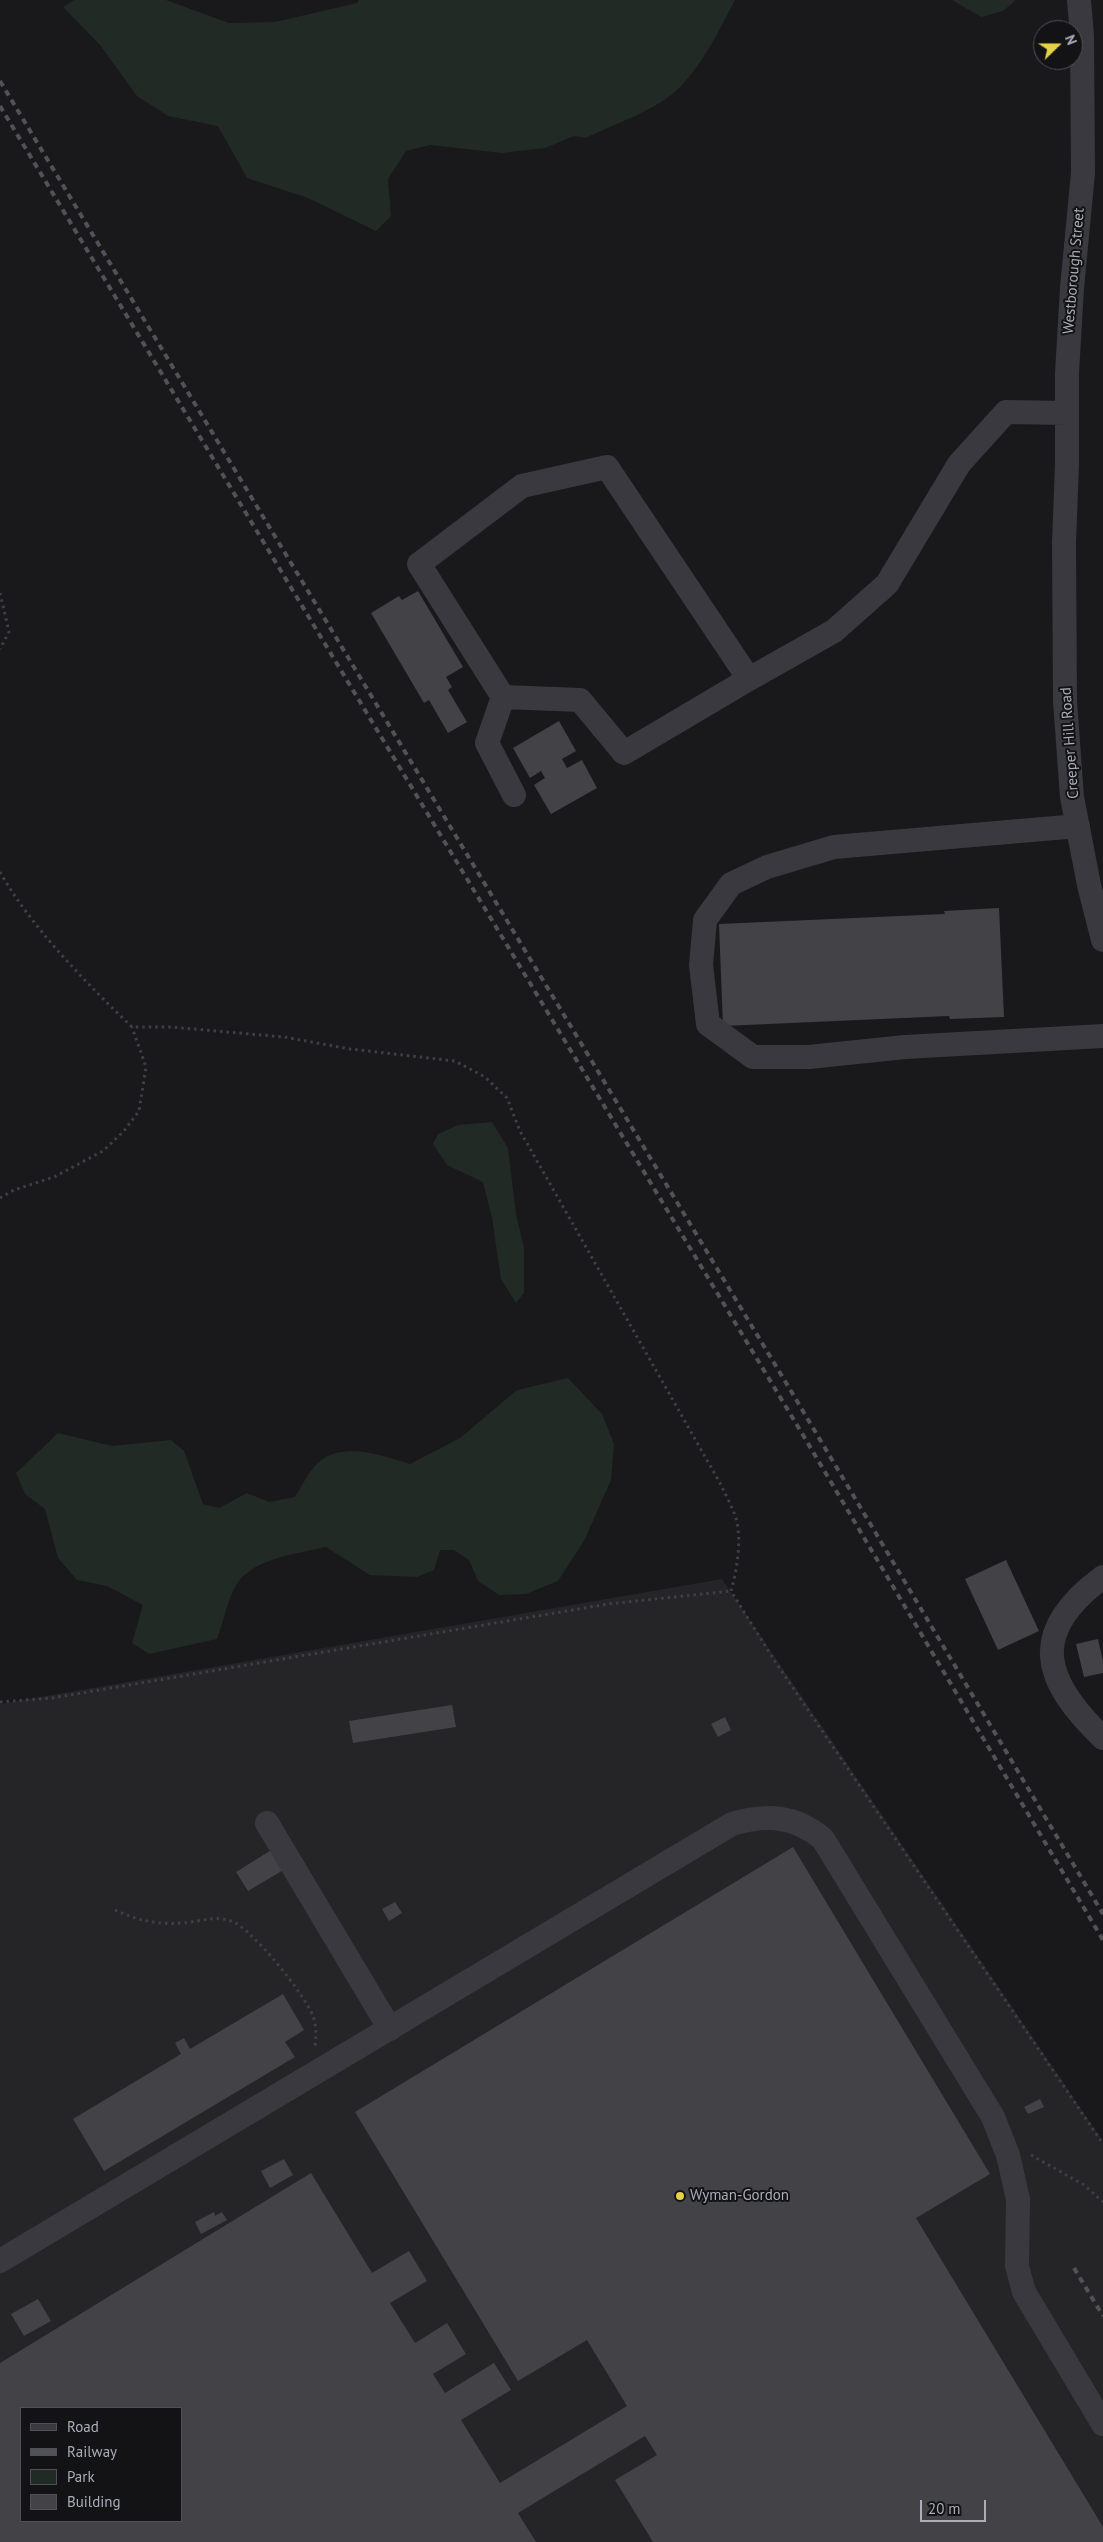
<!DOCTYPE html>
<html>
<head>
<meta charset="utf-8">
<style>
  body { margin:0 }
  #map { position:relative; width:1103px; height:2542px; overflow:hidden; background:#19181a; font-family:"PT Sans",sans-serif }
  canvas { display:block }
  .legend { position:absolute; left:20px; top:2407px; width:162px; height:115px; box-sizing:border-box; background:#131315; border:1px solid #505157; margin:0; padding:6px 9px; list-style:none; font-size:15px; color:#abadb9 }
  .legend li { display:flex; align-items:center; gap:10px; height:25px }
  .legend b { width:25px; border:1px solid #505157 }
  .north { position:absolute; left:1033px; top:20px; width:50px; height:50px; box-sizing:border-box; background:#131315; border:1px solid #505157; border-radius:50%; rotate:68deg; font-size:14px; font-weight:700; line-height:20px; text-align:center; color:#abadb9 }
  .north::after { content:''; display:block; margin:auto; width:18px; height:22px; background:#e5d145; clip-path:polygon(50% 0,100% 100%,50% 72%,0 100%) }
  .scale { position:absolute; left:920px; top:2500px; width:66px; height:22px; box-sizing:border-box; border:2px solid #abadb9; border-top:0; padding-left:6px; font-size:15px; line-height:18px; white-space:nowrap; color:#abadb9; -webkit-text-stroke:4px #131315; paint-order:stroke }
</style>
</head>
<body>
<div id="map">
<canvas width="1103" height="2542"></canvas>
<ul class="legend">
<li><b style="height:6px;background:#3a393f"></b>Road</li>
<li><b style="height:6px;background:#515158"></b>Railway</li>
<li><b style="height:14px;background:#222a25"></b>Park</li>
<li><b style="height:14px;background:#434247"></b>Building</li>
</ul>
<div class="north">N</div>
<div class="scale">20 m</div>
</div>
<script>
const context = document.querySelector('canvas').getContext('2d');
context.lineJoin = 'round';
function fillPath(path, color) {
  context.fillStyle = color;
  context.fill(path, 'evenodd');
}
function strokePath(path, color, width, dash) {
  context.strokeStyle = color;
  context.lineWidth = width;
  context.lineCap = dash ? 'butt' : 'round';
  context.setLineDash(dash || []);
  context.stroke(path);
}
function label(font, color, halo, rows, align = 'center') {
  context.font = font + ' "PT Sans",sans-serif';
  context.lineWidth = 4;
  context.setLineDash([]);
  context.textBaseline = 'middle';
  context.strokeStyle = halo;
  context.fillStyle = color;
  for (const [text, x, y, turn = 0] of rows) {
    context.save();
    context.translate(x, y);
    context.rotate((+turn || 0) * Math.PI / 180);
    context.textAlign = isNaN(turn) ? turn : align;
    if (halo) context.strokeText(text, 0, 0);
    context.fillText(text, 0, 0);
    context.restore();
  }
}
fillPath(new Path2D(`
  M722,1579L1103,2141V2542H0V1704ZM21,2408H181V2521H21Z`), '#252427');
fillPath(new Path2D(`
  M74,0H166L229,23L275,22L357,3L359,0H735C719,30 704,63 680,87C658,110 614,124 586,138L574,136L545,148L502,153L430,145L406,151L388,179L391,216L376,231L308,198L247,178L218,126L168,116L137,96L100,45L63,7Z
  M952,0H1016L1003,11L981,17Z
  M492,1122L508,1148L516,1214L524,1248V1293L516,1303L501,1279L492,1218L483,1182L447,1165L433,1144L438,1134L458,1125Z
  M568,1378L602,1414L614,1444L611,1480L584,1541L558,1581L526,1594L499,1595L478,1581L469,1560L454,1550H440L434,1570L417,1577L370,1575L326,1547C297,1554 251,1558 235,1587C227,1602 223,1623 217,1639L149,1654L132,1643L143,1605L107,1586L77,1580L58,1558L45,1509L25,1494L16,1473L58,1433L112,1446L171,1440L184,1451L203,1504L219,1508L247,1493L269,1502L295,1497C302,1486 308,1472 317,1464C340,1440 384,1456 410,1464L460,1438L517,1390Z`), '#222a25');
fillPath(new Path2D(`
  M418,591L463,667L446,677L452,687L448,690L467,722L448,733L429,700L424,703L371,613L399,596L402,600Z
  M559,721L576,751L562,759L567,768L582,760L597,788L551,814L534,785L545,778L541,771L530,778L513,748Z
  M999,908L1004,1017L950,1019L949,1016L723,1026L719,924L945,914L944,911Z
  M1006,1560L1039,1631L998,1650L965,1579Z
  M1098,1639L1103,1661V1673L1084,1677L1076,1644Z
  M452,1705L456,1727L353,1743L349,1721Z
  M725,1717L731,1730L718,1737L711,1724Z
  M793,1847L990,2174L916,2218L1103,2527V2542H653L615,2480L657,2455L645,2436L518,2513L536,2542H0V2363L311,2173L372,2273L409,2251L427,2281L390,2303L415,2343L447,2323L466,2354L433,2374L445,2393L494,2363L511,2390L461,2420L500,2483L627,2406L587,2340L518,2381L355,2112ZM21,2408H181V2521H21Z
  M273,1849L285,1869L248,1891L236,1872Z
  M395,1902L402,1913L389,1921L382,1909Z
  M283,1994L304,2030L285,2042L295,2057L104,2171L73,2119L181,2054L175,2043L184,2038L190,2049Z
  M1040,2099L1044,2107L1028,2114L1024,2107Z
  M284,2159L293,2175L270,2188L261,2171Z
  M214,2212L215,2216L222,2212L227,2220L201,2234L195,2222Z
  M38,2299L51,2321L24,2336L11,2314Z`), '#434247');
strokePath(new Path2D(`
  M0,593L9,632L0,649
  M0,872C31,927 87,984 132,1027H171L284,1037L350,1049L455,1061L485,1077L507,1098L520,1131L720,1483C725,1494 732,1506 736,1518C742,1540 737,1570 731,1591L774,1660L1103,2144
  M0,1198L14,1190L54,1177L103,1151L124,1131L139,1111L146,1067L132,1027
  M0,1702L52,1698L608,1604L731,1591
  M115,1910C136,1920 158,1925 182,1923C199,1922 214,1915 231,1921C252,1928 305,1995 313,2016C317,2027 316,2036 315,2047
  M1031,2155L1084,2185L1103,2202`), '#3f4046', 3, [2.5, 4]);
strokePath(new Path2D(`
  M1079,0L1082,36L1083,173L1072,288L1067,373V464L1064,543L1065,701L1072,797L1089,885L1103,940
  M503,697L580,700L624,753L749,679
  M514,795L487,743L503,697L419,564L522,486L607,467L749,679L834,631L887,584L959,464L1006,412L1067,413
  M1078,826L834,847L767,867L731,884L705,920L701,965L708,1024L753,1057H809L905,1047L1103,1036
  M1103,1577C1028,1632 1042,1680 1103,1738
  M267,1823L390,2029
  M0,2261L732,1824C767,1814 794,1815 823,1839L993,2117L1008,2155L1018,2199L1017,2266L1024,2292L1103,2424`), '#3a393f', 24);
strokePath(new Path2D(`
  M0,81L791,1391L1103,1914
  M0,106L803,1435L1103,1940
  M1074,2268L1103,2316`), '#515158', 4, [6, 5]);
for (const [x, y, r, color] of [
  [680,2196,5,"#e5d145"]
]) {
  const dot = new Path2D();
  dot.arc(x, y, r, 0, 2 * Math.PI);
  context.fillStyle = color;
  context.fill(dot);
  strokePath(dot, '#131315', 2);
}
label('15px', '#abadb9', '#131315', [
  ["Westborough Street",1074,271,-85],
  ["Creeper Hill Road",1070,743,-94]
]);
label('15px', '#abadb9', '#131315', [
  ["Wyman-Gordon",690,2196]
], 'left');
</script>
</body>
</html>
